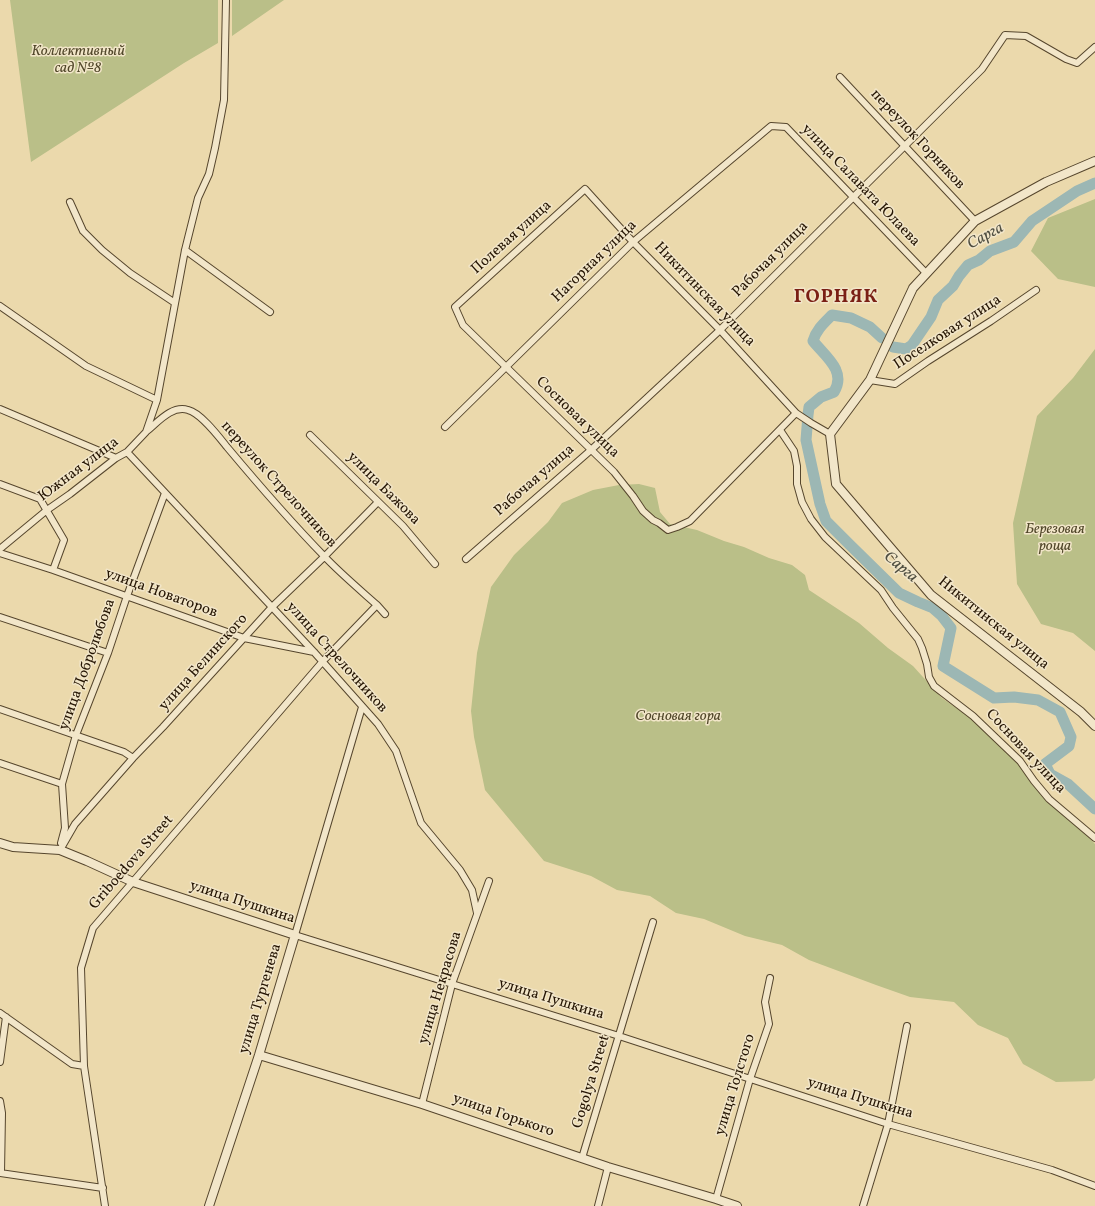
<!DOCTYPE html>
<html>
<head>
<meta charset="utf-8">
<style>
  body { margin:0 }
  canvas { display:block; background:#ebd9ac }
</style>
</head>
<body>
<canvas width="1095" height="1206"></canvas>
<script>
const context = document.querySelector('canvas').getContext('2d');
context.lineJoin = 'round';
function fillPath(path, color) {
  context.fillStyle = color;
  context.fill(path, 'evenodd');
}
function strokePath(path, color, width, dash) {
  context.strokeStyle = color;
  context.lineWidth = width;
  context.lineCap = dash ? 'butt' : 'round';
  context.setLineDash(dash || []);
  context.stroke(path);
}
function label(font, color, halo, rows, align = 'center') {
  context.font = font + ' Vollkorn,serif';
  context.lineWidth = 3;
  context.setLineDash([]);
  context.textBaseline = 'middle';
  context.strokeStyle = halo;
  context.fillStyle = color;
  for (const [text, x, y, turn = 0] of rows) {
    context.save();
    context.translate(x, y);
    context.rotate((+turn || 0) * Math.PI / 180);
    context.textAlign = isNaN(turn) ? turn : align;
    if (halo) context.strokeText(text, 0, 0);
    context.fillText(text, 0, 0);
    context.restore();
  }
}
fillPath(new Path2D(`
  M10,0H218V43L184,63L31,162Z
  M232,0H284L232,36Z
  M1095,199V287L1058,279L1031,251L1048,218Z
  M1095,349V651L1073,633L1041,624L1017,584L1013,523L1037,416L1073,378Z
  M639,484L655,488L660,512L670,524L697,530L724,541L744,547L769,558L792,565L805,575L809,590L859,623L888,648L913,666L942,698L975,721L1018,762L1041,795L1084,832L1095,844V1078L1092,1081L1056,1082L1023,1064L1008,1038L978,1025L954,1002L910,997L876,985L809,960L782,945L745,936L704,919L676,913L650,896L617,890L591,876L544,861L485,790L474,737L471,711L477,653L491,587L514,555L548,522L562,503L593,490L619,485Z`), '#babf88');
strokePath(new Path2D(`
  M882,338L870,327L851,318L832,315C824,323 816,330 813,341C825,356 847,371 834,392L821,397L809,407L808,415L806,440L820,504L826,521L850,545L899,593L918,602L933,608L941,615L951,628L943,666L994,698L1014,697L1038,700L1060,712L1071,737L1069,746L1045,764L1050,774L1068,784L1095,809
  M893,347L906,349L912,345L931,317L938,300L953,286L959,276L968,265L979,260L990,251L1014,242L1032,221L1077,191L1095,183`), '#9cb7b4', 11);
const minor = new Path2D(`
  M840,77L975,221
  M70,202L83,231L102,250L130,273L175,303
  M185,250L270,312
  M0,306L86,366L157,400
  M870,380L895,384L928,361L991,321L1036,290
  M0,409L116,458
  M796,413L690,521L677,527L668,530L659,523L653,520L643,511L633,496L614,472L463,325L455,307L585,189L633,242L720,330L796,413L811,423L830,434
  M445,427L633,242L771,126L786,127L926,273
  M780,430L794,451L797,466V484L802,502L811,519L825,537L881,590L893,608L918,639L922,648L927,664L929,677L934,686L973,716L1020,761L1034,781L1049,799L1095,838
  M147,431C158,422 172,405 188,410C201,413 219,437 227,447C258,484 290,521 324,556C340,573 359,589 377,605L385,614
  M310,435L403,526L435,564
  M127,452L314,652L378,724L396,751L421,823L460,870L472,890L477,913
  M0,484L40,499L64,540L53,570
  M0,549L47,510L70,494L116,458L127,452L146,432L157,400L185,250L198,198L209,174L215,148L224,100L226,0
  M0,553L53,570L244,638L314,652
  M466,559L591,450L720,330L982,69L1005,35L1026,36L1066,59L1077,63L1095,47
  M0,617L108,653
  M362,707L295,935L619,1036L888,1124L1052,1170L1095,1186
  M0,709L124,752L133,758
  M0,763L62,784
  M61,843L65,828L62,784L76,735L108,653L127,596L165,493
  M60,850L75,824L133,758L163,727L272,607L324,557L378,502
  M0,1013L72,1064L84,1066
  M0,1062L6,1017
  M0,1101L2,1113L1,1173
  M422,1104L452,984L489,881
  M582,1158L653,922
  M0,1173L103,1188
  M716,1199L750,1079L769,1024L765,1002L770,978
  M105,1206L84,1066L81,968L93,928L323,661L377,605
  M598,1206L608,1167
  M863,1206L888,1124L907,1026`);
const tertiary = new Path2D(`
  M1095,161L1046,182L975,221L913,288L870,380L830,434L836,484L931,595L1081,712L1095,726
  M0,843L13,847L60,850L87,861L133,882L295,935L259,1055L209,1206
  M259,1055L422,1104L608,1167L716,1199L737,1206`);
strokePath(minor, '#56462d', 8);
strokePath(tertiary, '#56462d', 10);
strokePath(minor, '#f2e6c9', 6);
strokePath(tertiary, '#f2e6c9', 8);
label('italic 15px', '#52482b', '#f2e6c9', [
  ["Коллективный",78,52],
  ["сад №8",78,69],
  ["Березовая",1055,530],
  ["роща",1055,547],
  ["Сосновая гора",678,717]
]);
label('15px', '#251503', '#f2e6c9', [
  ["переулок Горняков",917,140,47],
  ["улица Салавата Юлаева",860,186,46],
  ["Полевая улица",512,238,-42],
  ["Рабочая улица",771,260,-45],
  ["Нагорная улица",595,262,-44],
  ["Никитинская улица",704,295,46],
  ["Поселковая улица",948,333,-33],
  ["Сосновая улица",577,418,44],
  ["Южная улица",79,470,-37],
  ["Рабочая улица",535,481,-41],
  ["переулок Стрелочников",278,485,48],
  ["улица Бажова",383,489,45],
  ["улица Новаторов",161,594,20],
  ["Никитинская улица",993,624,39],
  ["улица Стрелочников",336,658,48],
  ["улица Белинского",204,663,-48],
  ["улица Добролюбова",88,665,-70],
  ["Сосновая улица",1025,752,47],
  ["Griboedova Street",132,863,-49],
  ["улица Пушкина",242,903,18],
  ["улица Некрасова",441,988,-73],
  ["улица Тургенева",261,999,-73],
  ["улица Пушкина",551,1000,17],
  ["Gogolya Street",592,1082,-73],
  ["улица Толстого",736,1085,-73],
  ["улица Пушкина",860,1099,17],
  ["улица Горького",503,1116,19]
]);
label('italic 16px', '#4f4e41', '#f2e6c9', [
  ["Сарга",986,237,-29],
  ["Сарга",900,568,40]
]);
context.letterSpacing = '1px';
label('bold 19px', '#7a1f14', '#f2e6c9', [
  ["ГОРНЯК",836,299]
]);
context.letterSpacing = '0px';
</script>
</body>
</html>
